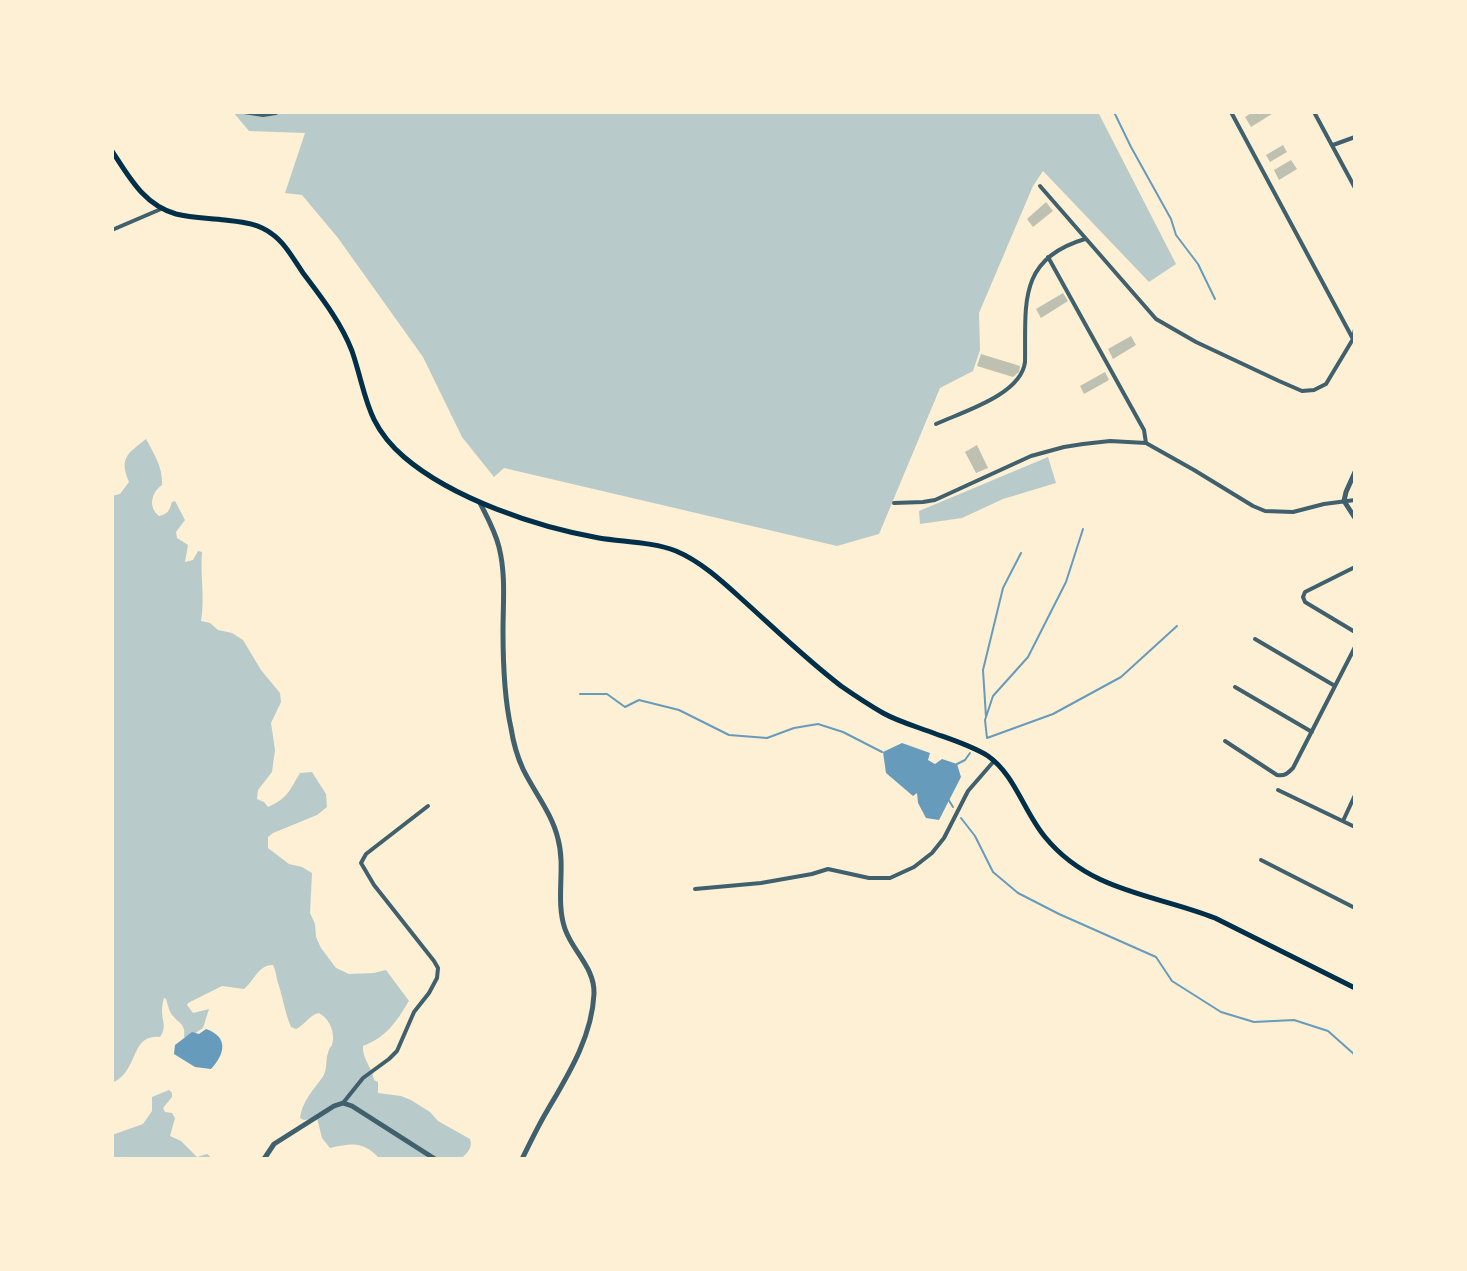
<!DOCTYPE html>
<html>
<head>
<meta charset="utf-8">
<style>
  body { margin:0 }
  #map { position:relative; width:1467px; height:1271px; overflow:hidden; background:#fdf0d5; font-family:Barlow,sans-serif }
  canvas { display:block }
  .frame { position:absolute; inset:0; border:114px solid #fdf0d5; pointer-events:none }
</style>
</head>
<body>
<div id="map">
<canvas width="1467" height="1271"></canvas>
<div class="frame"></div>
</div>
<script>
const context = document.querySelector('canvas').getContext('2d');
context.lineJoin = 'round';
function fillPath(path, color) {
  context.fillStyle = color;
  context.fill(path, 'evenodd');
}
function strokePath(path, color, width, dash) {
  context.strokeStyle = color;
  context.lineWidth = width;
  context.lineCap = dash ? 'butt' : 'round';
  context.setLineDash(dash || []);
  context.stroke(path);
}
fillPath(new Path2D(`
  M233,112H1098L1176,264L1149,282L1043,171L1033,186L979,313L980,350L973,371L940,388L879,534L837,546L504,468L494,477L462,437L423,357L338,238L302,195L285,193L305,133L249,131Z
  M146,439C154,454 163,467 162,485C151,493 148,507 159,516C168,514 169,511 172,502L175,501L185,520L176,532L177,538L188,545L185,562L193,560L198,551L202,552C200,575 205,598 201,621L210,623L218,630L232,633L243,640L261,670L280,693L281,702L271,723L275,750L272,772L258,790L257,799L264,802L268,807C288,798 289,791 300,773L312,772L326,794L327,807L317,815L273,833L268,837V848L289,864L302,867L312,873L310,913L315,924L316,937L321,948L336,968L349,974L374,973L386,970L409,1001C396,1022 387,1037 363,1046C362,1059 372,1067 374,1080L378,1082V1093L401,1096L411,1100L430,1112L438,1121L470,1139C473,1148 467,1153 461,1159H380C363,1141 353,1143 330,1148L322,1138L317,1118L304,1120L300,1118C302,1102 313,1090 322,1078C328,1070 325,1061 328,1053C331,1043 331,1051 333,1040C334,1029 328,1018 319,1013C309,1015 305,1025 296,1029L291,1027C285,1013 283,998 278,983C276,976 276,971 273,965C259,964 254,981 244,989L222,986L188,1003L187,1005L193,1013L209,1009L203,1028L188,1038L184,1037C186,1025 180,1024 173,1016C169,1012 168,1005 166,999L164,998C163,1002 162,1006 162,1010C162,1021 167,1027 160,1037C129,1034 140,1071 112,1083V496L120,494L129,482C119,458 127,454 146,439Z
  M1048,457L1056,483L1003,499L962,518L920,524L919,511Z
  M169,1090L172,1093V1097L163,1108L165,1112L172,1113L175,1118L170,1136L181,1141L197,1157L207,1154L213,1159H112V1135L143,1124L152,1111V1097Z`), '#b9caca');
fillPath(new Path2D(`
  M902,743L930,753L928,760L935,764L942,759L957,764L961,777L939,820L926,818L918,803L917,793L913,796L886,773L883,752Z
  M206,1029C229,1037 225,1054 211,1069L195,1067L174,1054L175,1045L192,1032L199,1034Z`), '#669bbc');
strokePath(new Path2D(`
  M1114,112L1131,147L1171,219L1176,235L1198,264L1215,299
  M1083,529L1066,582L1028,657L993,696L985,720L987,738L1053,714L1121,677L1177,626
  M580,694H607L625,707L639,700L679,710L729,735L767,738L794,728L818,724L843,732L882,752
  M986,717L983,670L1003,588L1021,553
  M957,764L965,760L970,753
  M948,799L953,807
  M961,818L975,836L993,872L1018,893L1059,914L1156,957L1172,981L1221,1012L1254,1022L1294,1020L1328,1031L1355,1055`), '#669bbc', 2);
fillPath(new Path2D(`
  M1253,112H1275L1251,127L1245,117Z
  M1283,145L1287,152L1270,162L1266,155Z
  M1291,160L1297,169L1279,180L1274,170Z
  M1046,202L1053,211L1033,227L1027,219Z
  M1063,293L1068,301L1041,318L1036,309Z
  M1131,336L1136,345L1113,359L1108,349Z
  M981,354L1020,366L1019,372L1013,377L977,366Z
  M1105,372L1109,380L1084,394L1080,386Z
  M977,445L988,468L976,473L965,452Z`), '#bec0b2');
strokePath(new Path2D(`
  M244,112L263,115L276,113
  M1231,112L1353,339
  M1314,112L1355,188
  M1333,145L1355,137
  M1040,186L1156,319L1196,342L1279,381L1302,391L1314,390L1326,384L1353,339L1355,329
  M112,230L161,209
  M1048,257L1144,430L1146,443
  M936,424C962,412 1021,395 1025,362C1026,305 1017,259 1085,239
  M894,503L923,502L935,500L1031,456L1064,447L1083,444L1110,441L1146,443L1194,470L1253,506L1265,511L1293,512L1324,504L1355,500
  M1355,567L1305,592L1303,597L1305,602L1355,632
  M1255,639L1335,686
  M1235,687L1312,732
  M1225,741L1277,775C1285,776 1287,774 1293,768L1355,647
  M1278,790L1355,827
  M1343,821L1355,795
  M1261,860L1355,908
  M695,889L761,883L812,874L828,869L869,878H890L914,867L932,853L944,838L968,791L994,761
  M343,1103L363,1078L389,1059L397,1051L414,1012L429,993L437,978L438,968L434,961L374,885L361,863L366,854L428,806`), '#3f606c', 4);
strokePath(new Path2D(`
  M1355,472L1346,492L1344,501L1355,518
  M480,503C487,517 495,531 499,547C506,575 503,603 503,631C503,663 504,697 511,728C513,741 517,756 523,769C534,792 552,813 558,839C566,868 555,900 565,929C573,952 595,968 594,994C592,1037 568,1075 547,1111C538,1126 530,1143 522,1159
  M264,1159L274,1144L334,1106L343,1103L352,1106L435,1159`), '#3f606c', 5);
strokePath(new Path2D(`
  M112,151C129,177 144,205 176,214C192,218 209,218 225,220C242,222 258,223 272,234C285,243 294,260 303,273C321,297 341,322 352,351C367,395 365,423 404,457C453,499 537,527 599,538C624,542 653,542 676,551C702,562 724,583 745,602C776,630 807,660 841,686C854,695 869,705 883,713C899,722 918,727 936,734C953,740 972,746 988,756C1015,775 1024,812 1045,837C1090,892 1154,894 1215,918L1355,988`), '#003049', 5);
</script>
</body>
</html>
